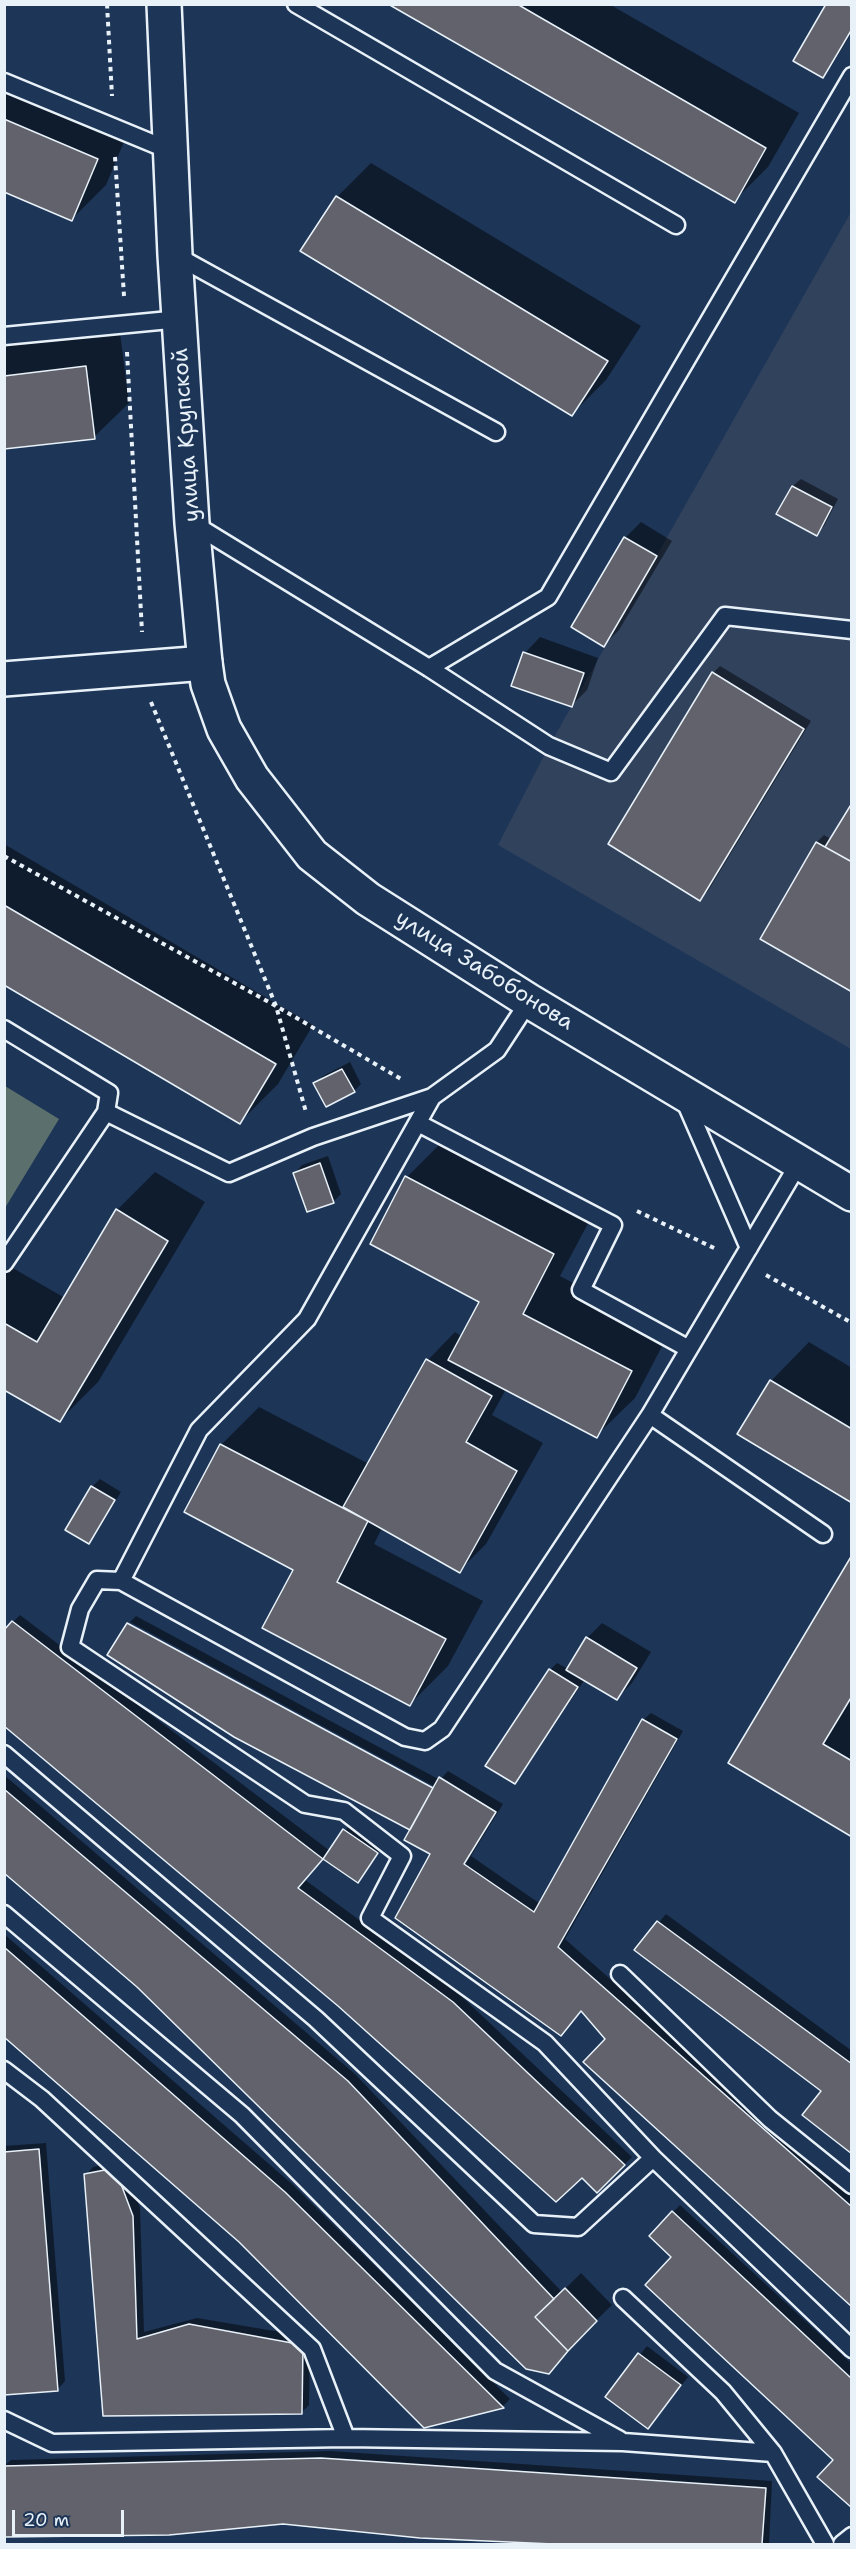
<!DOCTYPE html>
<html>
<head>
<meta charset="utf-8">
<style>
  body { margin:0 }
  #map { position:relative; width:856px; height:2549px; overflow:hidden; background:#1d3557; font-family:"Shantell Sans",sans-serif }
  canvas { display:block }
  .frame { position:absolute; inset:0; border:6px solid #e8f1f8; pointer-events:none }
  .scale { position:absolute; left:12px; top:2510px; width:112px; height:27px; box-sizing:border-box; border:3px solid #e8f1f8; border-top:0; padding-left:8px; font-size:18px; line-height:21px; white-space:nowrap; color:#e8f1f8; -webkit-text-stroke:4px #1d3557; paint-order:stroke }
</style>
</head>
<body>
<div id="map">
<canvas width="856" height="2549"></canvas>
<div class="frame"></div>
<div class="scale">20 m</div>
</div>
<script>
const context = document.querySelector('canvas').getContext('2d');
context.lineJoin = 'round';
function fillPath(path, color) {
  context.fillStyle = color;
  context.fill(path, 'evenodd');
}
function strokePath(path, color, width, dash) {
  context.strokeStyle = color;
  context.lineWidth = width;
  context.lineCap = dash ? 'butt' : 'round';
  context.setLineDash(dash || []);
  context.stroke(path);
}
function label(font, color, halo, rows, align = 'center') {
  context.font = font + ' "Shantell Sans",sans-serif';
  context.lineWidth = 4.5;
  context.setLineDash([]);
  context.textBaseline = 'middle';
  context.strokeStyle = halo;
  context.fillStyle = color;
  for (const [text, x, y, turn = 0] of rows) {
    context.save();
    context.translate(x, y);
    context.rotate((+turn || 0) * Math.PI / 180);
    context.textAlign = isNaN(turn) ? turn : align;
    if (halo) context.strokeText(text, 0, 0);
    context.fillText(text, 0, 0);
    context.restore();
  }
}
fillPath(new Path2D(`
  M851,212V1049L498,845L549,746Z`), '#31425d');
fillPath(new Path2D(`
  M5,1086L59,1119L5,1208Z`), '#5b706c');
fillPath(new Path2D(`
  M391,4H609L799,113L768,167L734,201Z
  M828,4H852V32L830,68L822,76Z
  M4,71L131,125L106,185L72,219L4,190Z
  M371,163L641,326L606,380L572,414L337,197Z
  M120,333L129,403L94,437L4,448V346Z
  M801,479L838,499L824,526L817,534L778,513L793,486Z
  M641,522L672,541L619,630L604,645L573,627L625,538Z
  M540,637L598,658L587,690L572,705L525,653Z
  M720,666L811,721L708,891L700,899L713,673Z
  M852,806V990L762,938L817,842L824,835L831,839Z
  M4,844L313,1025L278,1084L240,1122L4,984Z
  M350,1062L361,1084L354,1091L315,1084L323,1076Z
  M445,1139L592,1216L560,1276L669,1333L635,1398L596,1436L506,1389L492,1415L543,1443L486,1544L459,1571L382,1528L374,1544L483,1601L448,1666L410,1704L295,1569L221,1445L259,1407L369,1464L428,1360L455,1332L462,1337L481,1301L407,1177Z
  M328,1156L341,1194L333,1202L295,1173L302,1165Z
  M155,1172L205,1202L98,1382L60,1420L4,1388V1263L65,1298L117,1210Z
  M809,1342L852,1368V1501L739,1433L771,1381Z
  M100,1479L121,1492L96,1534L89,1542L92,1487Z
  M852,1558V1836L730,1762Z
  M20,1615L330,1851L351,1823L385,1845L358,1881L324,1858L304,1879L460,1995L632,2157L597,2191L13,1622Z
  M136,1616L440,1780L448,1771L503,1804L471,1856L539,1903L643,1720L651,1713L683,1731L565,1939L852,2193V2305L581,2010L432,1854L441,1790L130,1622Z
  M602,1623L651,1652L632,1683L617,1698L585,1679L522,1774L515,1782L550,1670L557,1663L568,1669L587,1638Z
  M4,1775L355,2074L562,2292L581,2273L612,2305L575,2341L138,1986L4,1871Z
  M666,1914L852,2051V2152L823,2090L636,1949Z
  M4,1934L292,2184L510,2399L503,2406L424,2427L240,2241L4,2035Z
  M46,2143L65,2381L58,2389L4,2393V2146Z
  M123,2161L140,2208L144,2332L197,2318L310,2337L309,2405L302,2412L104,2414L86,2175L93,2167Z
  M680,2205L852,2364V2506L835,2460L673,2257V2212Z
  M647,2346L688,2377L648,2428L607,2396Z
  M330,2451L772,2481L769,2544H582L420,2536L283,2523L4,2466L11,2460Z`), '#0007');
const building = new Path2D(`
  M388,4H517L766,148L735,203Z
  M826,4H847L852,7V29L823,78L793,61Z
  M4,119L98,159L72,221L4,192Z
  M336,196L608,361L572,416L300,251Z
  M86,366L95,439L4,449V376Z
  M792,486L832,507L817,536L776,514Z
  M624,537L657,556L604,647L571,627Z
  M523,652L584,673L572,707L511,686Z
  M712,672L804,729L700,901L608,844Z
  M852,803V862L825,847Z
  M816,842L852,862V992L760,939Z
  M4,905L276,1064L240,1124L4,985Z
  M342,1069L355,1092L326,1107L313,1083Z
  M320,1163L334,1203L307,1212L293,1173Z
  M405,1176L554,1254L523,1314L632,1371L597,1438L448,1360L479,1302L370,1244Z
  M116,1209L168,1241L60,1422L4,1390V1323L37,1342Z
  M426,1359L492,1396L466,1442L517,1471L460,1573L343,1507Z
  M770,1380L852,1429V1503L737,1434Z
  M220,1444L368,1521L337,1582L446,1639L410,1706L262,1628L293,1570L184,1512Z
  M91,1486L115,1500L89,1544L65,1530Z
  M852,1555V1696L823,1744L852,1761V1837L728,1763Z
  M12,1621L323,1859L298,1888L453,2002L625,2165L597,2193L582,2178L556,2202L338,2006L4,1726V1630Z
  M127,1623L433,1788L410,1830L234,1737L107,1655Z
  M586,1637L637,1668L617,1700L566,1670Z
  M549,1669L578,1687L515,1784L485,1766Z
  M642,1719L677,1739L558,1947L852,2207V2307L583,2062L605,2039L581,2011L561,2036L395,1918L430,1854L404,1840L439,1777L496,1812L464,1864L534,1912Z
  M4,1789L348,2081L554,2299L535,2317L568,2351L549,2374L526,2369L137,1987L4,1873Z
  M343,1829L378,1853L358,1883L323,1859Z
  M657,1921L852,2064V2154L802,2115L821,2091L634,1950Z
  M4,1947L285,2192L504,2408L424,2428L239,2242L4,2037Z
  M39,2149L58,2391L4,2395V2152Z
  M115,2168L133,2216L137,2339L189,2324L303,2345L302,2414L103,2416L84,2174Z
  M672,2211L852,2379V2508L817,2477L833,2460L645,2285L671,2257L649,2236Z
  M565,2288L597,2321L568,2351L535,2317Z
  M638,2353L681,2385L648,2429L605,2397Z
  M321,2458L766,2488L762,2544H553L420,2538L283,2524L169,2535L4,2537V2466Z`);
fillPath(building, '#61626b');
strokePath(building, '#e8f1f8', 1.5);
const service = new Path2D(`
  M296,4L676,225
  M4,82L171,151
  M175,255L496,432
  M4,336L180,319
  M192,523L429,668L549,746L611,772L725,616L852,630
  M429,668L548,597L852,76
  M4,1029L109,1093L106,1112L4,1263
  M684,1099L749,1248
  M106,1112L229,1173L313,1137L432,1097L497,1050L529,1001
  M418,1123L613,1225L581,1290L689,1349
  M799,1163L650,1415L442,1729L425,1741L405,1737L121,1581L97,1580L80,1609L70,1647L305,1804L344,1811L402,1856L370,1918L545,2043L653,2158L852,2349
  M650,1415L823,1534
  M121,1581L199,1430L307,1319L432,1097
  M4,1754L316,2019L534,2224L578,2227L653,2158
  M4,1914L242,2115L495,2371L620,2440
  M620,1974L770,2119L852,2185
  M4,2070L42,2099L312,2349L346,2438
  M623,2298L723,2392L773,2453
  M4,2420L52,2443L346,2438L623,2442L773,2453L825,2544
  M842,2544L852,2536`);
const minor = new Path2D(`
  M4,679L205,663`);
const tertiary = new Path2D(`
  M164,4L175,255L192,523L205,663L208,684L224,729L252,778L312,855L368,899L529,1001L852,1194`);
strokePath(service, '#e8f1f8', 21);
strokePath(minor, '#e8f1f8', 38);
strokePath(tertiary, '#e8f1f8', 38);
strokePath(new Path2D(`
  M107,4L112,96
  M115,157L124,296
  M127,352L142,632
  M151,702L276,1006L306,1112
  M4,856L276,1006L401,1079
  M637,1211L716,1249
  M766,1275L852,1323`), '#e8f1f8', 4, [4.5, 4.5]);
strokePath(service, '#1d3557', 16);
strokePath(minor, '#1d3557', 33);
strokePath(tertiary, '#1d3557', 33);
label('22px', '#e8f1f8', '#1d3557', [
  ["улица Крупской",187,435,-94],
  ["улица Забобонова",484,971,32]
]);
</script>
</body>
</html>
